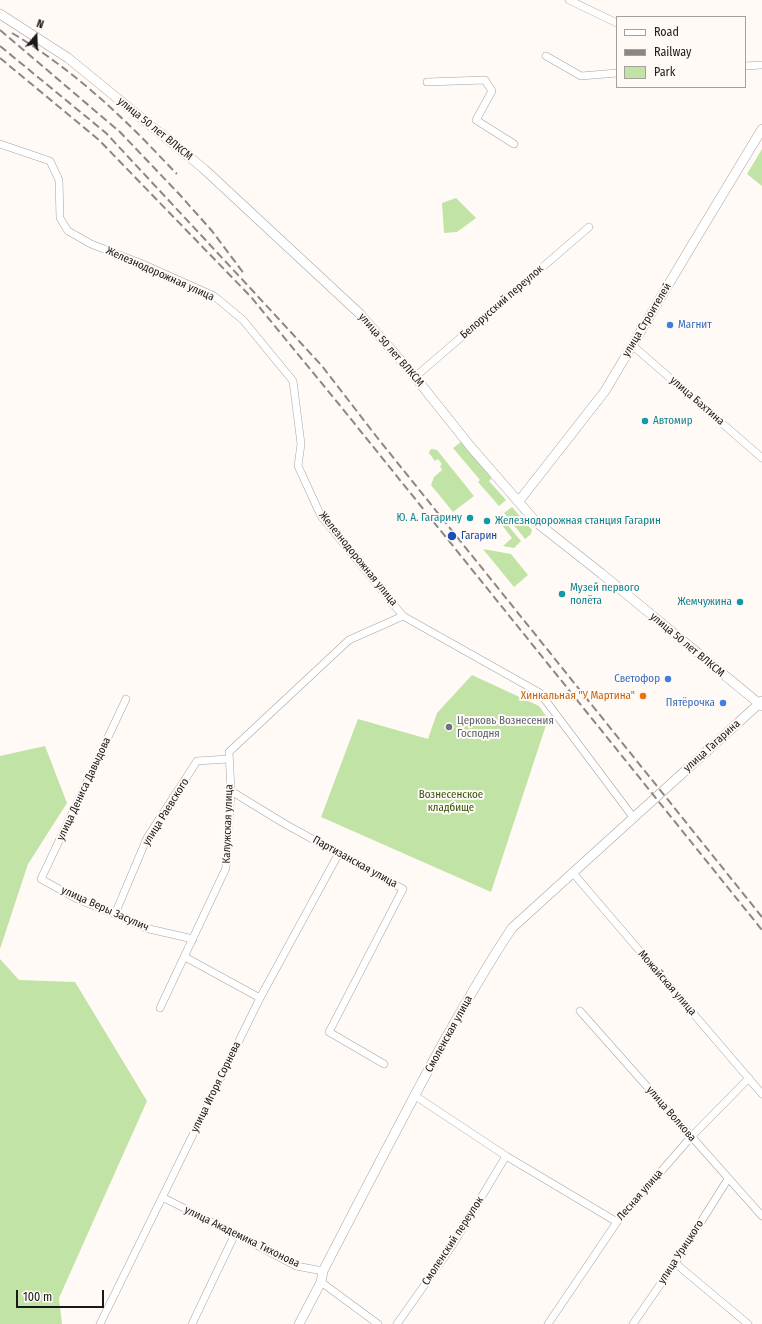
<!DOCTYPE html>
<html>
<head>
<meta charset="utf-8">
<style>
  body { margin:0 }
  #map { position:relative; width:762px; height:1324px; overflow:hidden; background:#fffaf6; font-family:"Fira Sans Condensed",sans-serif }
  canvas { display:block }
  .legend { position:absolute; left:616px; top:16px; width:130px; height:72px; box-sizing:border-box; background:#fffaf6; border:1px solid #a3a09d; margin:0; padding:5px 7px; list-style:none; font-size:12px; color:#1a1918 }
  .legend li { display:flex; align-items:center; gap:8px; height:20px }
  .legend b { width:20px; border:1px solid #a3a09d }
  .north { position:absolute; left:16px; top:16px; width:40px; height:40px; -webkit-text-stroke:3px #fffaf6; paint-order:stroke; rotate:19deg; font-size:11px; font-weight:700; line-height:16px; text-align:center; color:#1a1918 }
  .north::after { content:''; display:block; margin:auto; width:14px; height:18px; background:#1a1918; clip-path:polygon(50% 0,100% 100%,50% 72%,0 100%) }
  .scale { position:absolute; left:16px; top:1290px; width:88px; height:18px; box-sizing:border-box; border:2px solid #1a1918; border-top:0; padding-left:5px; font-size:12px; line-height:14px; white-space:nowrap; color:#1a1918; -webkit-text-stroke:3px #fffaf6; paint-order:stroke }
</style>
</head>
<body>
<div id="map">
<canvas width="762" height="1324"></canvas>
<ul class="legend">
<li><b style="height:5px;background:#fff"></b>Road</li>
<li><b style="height:5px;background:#8a8785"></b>Railway</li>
<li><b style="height:11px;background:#c2e3a6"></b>Park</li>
</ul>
<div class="north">N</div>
<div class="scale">100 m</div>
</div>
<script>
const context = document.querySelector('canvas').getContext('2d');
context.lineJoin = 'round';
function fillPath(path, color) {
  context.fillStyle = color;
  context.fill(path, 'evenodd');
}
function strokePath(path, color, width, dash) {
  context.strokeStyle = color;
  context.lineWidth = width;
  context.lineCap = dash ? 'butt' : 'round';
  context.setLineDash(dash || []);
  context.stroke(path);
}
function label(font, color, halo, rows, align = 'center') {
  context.font = font + ' "Fira Sans Condensed",sans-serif';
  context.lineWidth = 4;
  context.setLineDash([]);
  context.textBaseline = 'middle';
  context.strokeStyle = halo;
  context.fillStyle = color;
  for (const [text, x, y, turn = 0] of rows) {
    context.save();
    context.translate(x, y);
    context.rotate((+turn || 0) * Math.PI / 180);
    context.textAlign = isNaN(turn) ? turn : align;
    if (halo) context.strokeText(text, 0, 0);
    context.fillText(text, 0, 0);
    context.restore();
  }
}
fillPath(new Path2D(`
  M762,149V186L747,174Z
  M456,198L476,218L457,232L444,233L442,203Z
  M461,442L492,478L489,481L506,500L499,506L478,482L480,480L453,448Z
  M432,449L437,450L474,496L453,512L431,485L434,477L442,470L440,466L442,464L438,459L435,461L429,453L430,450Z
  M512,507L532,530L531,534L525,539L504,513Z
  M501,517L521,541L514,548L503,546L512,538L498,520Z
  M483,549L511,554L528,575L514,587Z
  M472,675L539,706L548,719L491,892L321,817L358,719L428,739L437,713Z
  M45,746L67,803L28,864L0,949V756Z
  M0,959L19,980L75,982L147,1101L59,1298L62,1324H0Z`), '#c2e3a6');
const street = new Path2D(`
  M569,0L617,23
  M546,56L581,76L617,73
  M745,66L762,65
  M427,82L485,80L492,91L476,120L514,144
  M0,144L50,161L59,180L60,218L68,231L91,244L140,263L214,296L243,320L293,381L301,444L298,466L321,516L403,616L540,693L633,817
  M632,345L762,458
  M415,377L589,227
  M126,699L41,879L77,899L115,914L145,928L193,939
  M231,791L285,824L403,889L329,1032L384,1064
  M573,873L762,1094
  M115,914L147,838L197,761L228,759
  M185,957L260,998
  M160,1008L226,868L231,791L229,752L349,640L403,616
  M580,1011L762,1216
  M414,1095L506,1156L617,1222
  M162,1197L235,1234L296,1266L323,1271
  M675,1263L748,1324
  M321,1282L378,1324
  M100,1324L260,998L339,853
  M192,1324L235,1234
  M397,1324L452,1246L506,1156
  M548,1324L617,1222L691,1137L749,1078
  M633,1324L675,1263L728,1179`);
const secondary = new Path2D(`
  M0,14L68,58L204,169L360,314L415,377L470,446L536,522L602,574L762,706
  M519,501L605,391L692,245L762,129
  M299,1324L321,1282L323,1271C363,1194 402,1118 443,1043C465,1004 487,965 512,928L762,701`);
strokePath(street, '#a8a3a0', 8);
strokePath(secondary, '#a8a3a0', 10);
strokePath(street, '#fff', 7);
strokePath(secondary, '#fff', 9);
strokePath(new Path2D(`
  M0,30L120,132L181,196L212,231L245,275
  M12,33C54,58 93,90 128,124C145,140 161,158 177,174
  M0,46L106,133L252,290L322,366L376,436L762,917
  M0,58L99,140L251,297L342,408L762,930`), '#8a8785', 2, [8, 4]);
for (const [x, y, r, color] of [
  [670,325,4,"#3f7fe0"],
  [645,421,4,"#0f9aa8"],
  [470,518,4,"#0f9aa8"],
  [487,521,4,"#0f9aa8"],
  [452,536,5,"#1a4fb4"],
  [562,594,4,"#0f9aa8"],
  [740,602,4,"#0f9aa8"],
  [668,679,4,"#3f7fe0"],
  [643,696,4,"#e8710a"],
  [723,703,4,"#3f7fe0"],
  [449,727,4,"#6b7280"]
]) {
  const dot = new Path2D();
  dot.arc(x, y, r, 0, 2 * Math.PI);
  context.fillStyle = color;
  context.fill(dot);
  strokePath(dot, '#fffaf6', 1.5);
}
label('11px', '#1a1918', '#fffaf6', [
  ["улица 50 лет ВЛКСМ",155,129,39],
  ["Железнодорожная улица",160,274,24],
  ["Белорусский переулок",502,302,-41],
  ["улица Строителей",647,320,-59],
  ["улица 50 лет ВЛКСМ",391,350,49],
  ["улица Бахтина",697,401,41],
  ["Железнодорожная улица",358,559,51],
  ["улица 50 лет ВЛКСМ",687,645,40],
  ["улица Гагарина",712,746,-42],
  ["улица Дениса Давыдова",84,789,-65],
  ["улица Раевского",166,812,-58],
  ["Калужская улица",228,824,-88],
  ["Партизанская улица",355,862,29],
  ["улица Веры Засулич",105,909,24],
  ["Можайская улица",667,983,49],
  ["Смоленская улица",449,1034,-61],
  ["улица Игоря Сорнева",216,1087,-64],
  ["улица Волкова",671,1114,49],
  ["Лесная улица",640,1195,-49],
  ["улица Академика Тихонова",242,1237,26],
  ["Смоленский переулок",453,1241,-57],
  ["улица Урицкого",681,1252,-57]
]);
label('11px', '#366cbe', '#fffaf6', [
  ["Магнит",678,325,"left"],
  ["Светофор",660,679],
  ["Пятёрочка",715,703]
], 'right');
label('11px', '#0d838f', '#fffaf6', [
  ["Автомир",653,421],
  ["Ю. А. Гагарину",462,518,"right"],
  ["Железнодорожная станция Гагарин",495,521],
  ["Музей первого",570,588],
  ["полёта",570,601],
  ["Жемчужина",732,602,"right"]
], 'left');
label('11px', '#164399', '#fffaf6', [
  ["Гагарин",461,536]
], 'left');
label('11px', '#c56008', '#fffaf6', [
  ["Хинкальная \"У Мартина\"",635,696]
], 'right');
label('11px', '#5b616d', '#fffaf6', [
  ["Церковь Вознесения",457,721],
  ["Господня",457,734]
], 'left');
label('11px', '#335309', '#fffaf6', [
  ["Вознесенское",451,795],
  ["кладбище",451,808]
]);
</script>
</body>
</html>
